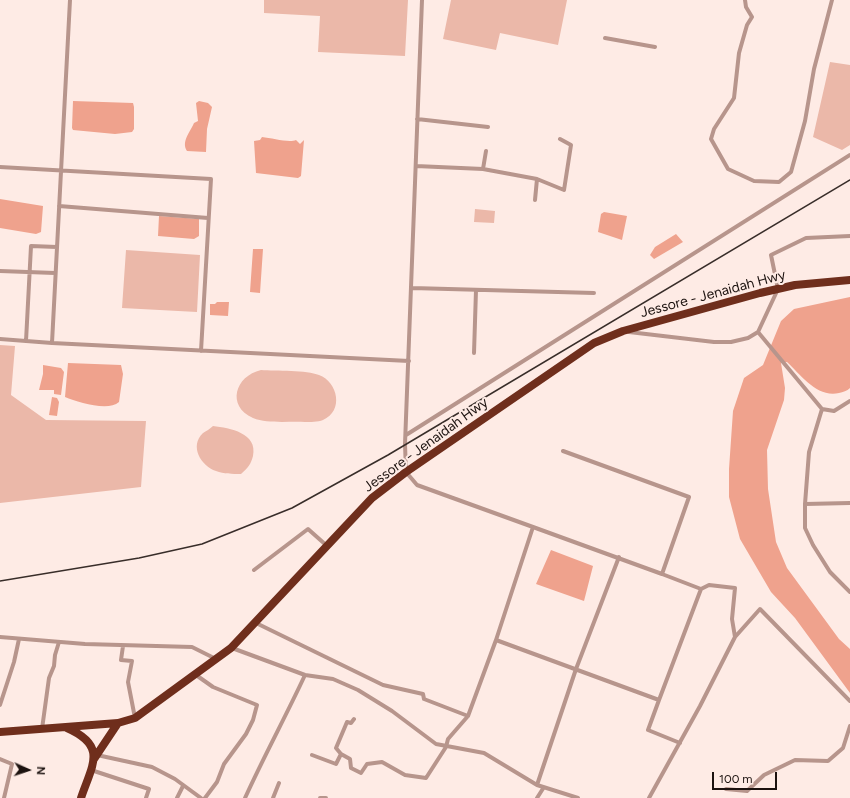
<!DOCTYPE html>
<html>
<head>
<meta charset="utf-8">
<style>
  body { margin:0 }
  #map { position:relative; width:850px; height:798px; overflow:hidden; background:#feebe5; font-family:Figtree,sans-serif }
  canvas { display:block }
  .north { position:absolute; left:8px; top:750px; width:40px; height:40px; -webkit-text-stroke:3px #feebe5; paint-order:stroke; rotate:93deg; font-size:11px; font-weight:700; line-height:16px; text-align:center; color:#1c120f }
  .north::after { content:''; display:block; margin:auto; width:14px; height:18px; background:#1c120f; clip-path:polygon(50% 0,100% 100%,50% 72%,0 100%) }
  .scale { position:absolute; left:712px; top:772px; width:65px; height:18px; box-sizing:border-box; border:2px solid #1c120f; border-top:0; padding-left:5px; font-size:12px; line-height:14px; white-space:nowrap; color:#1c120f; -webkit-text-stroke:3px #feebe5; paint-order:stroke }
</style>
</head>
<body>
<div id="map">
<canvas width="850" height="798"></canvas>
<div class="north">N</div>
<div class="scale">100 m</div>
</div>
<script>
const context = document.querySelector('canvas').getContext('2d');
context.lineJoin = 'round';
function fillPath(path, color) {
  context.fillStyle = color;
  context.fill(path, 'evenodd');
}
function strokePath(path, color, width, dash) {
  context.strokeStyle = color;
  context.lineWidth = width;
  context.lineCap = dash ? 'butt' : 'round';
  context.setLineDash(dash || []);
  context.stroke(path);
}
function label(font, color, halo, rows, align = 'center') {
  context.font = font + ' Figtree,sans-serif';
  context.lineWidth = 4;
  context.setLineDash([]);
  context.textBaseline = 'middle';
  context.strokeStyle = halo;
  context.fillStyle = color;
  for (const [text, x, y, turn = 0] of rows) {
    context.save();
    context.translate(x, y);
    context.rotate((+turn || 0) * Math.PI / 180);
    context.textAlign = isNaN(turn) ? turn : align;
    if (halo) context.strokeText(text, 0, 0);
    context.fillText(text, 0, 0);
    context.restore();
  }
}
fillPath(new Path2D(`
  M264,0H408L405,56L318,52L320,16L264,13Z
  M451,0H567L558,45L500,33L496,50L443,39Z
  M830,62L850,65V145L842,150L813,137Z
  M475,209L495,211L494,223L474,222Z
  M126,250L200,255L197,312L122,308Z
  M0,345L15,346L11,395L46,420L146,421L141,487L0,503Z
  M261,370C276,371 307,370 319,375C338,382 344,411 323,420C318,422 310,422 305,422C289,421 268,424 253,418C226,406 235,376 261,370Z
  M213,426C230,428 258,433 253,456C251,464 248,468 241,474C232,474 224,474 216,471C201,466 189,446 203,433C206,431 210,429 213,426Z`), '#ebb8a9');
fillPath(new Path2D(`
  M73,101L133,103L134,107V129L132,132L115,134L73,130L72,128Z
  M199,101L208,103L212,107L207,129L206,152L187,151C181,142 190,132 194,123L198,121L196,103Z
  M262,137C272,138 289,143 296,140L300,144L304,140L301,176L298,178L256,173L254,141L260,140Z
  M0,199L43,206L41,232L36,234L0,228Z
  M604,212L627,216L622,240L598,232L601,214Z
  M159,216L199,219V236L194,239L158,236Z
  M676,234L683,242L654,259L650,255L655,247Z
  M253,249H263L260,293L250,292Z
  M850,297V388C847,391 843,392 839,393C817,398 801,375 787,362L781,363L785,388L784,400L767,450L768,489L776,542L787,568L839,639L850,649V693L795,618L771,592L740,539L729,497V469L733,411L744,378L763,365L781,321L794,309Z
  M217,302H229L228,316L210,315V304H215Z
  M68,363L121,365L123,374L119,402C108,412 78,402 65,397Z
  M43,365L61,368L64,372L61,395L54,394V390H39L43,374Z
  M52,397L57,398L59,402L57,416L49,415Z
  M551,550L593,566L584,601L536,584Z`), '#efa28d');
strokePath(new Path2D(`
  M70,0L52,343L409,361
  M422,0L405,444L406,472L417,485L533,527
  M745,0L746,7L752,17L747,25L739,53L734,98L714,129L711,139L728,169L754,181L779,182L791,172L805,121L814,69L832,0
  M605,38L655,47
  M417,119L488,127
  M486,151L483,169L537,179L564,190L571,145L560,139
  M416,166L483,169
  M0,167L211,179L201,351
  M535,200L537,179
  M59,206L208,218
  M0,271L55,273
  M412,288L594,293
  M629,332L714,342H731L748,338L758,332L778,289L771,255L806,238L850,236
  M758,332L822,409L834,411L850,401
  M0,339L52,343
  M26,341L31,246L57,247
  M474,353L476,290
  M822,409L809,452L805,504V528L813,545L830,572L850,592
  M406,435L850,155
  M563,451L689,497L662,574L533,527L496,640L659,700L701,589L662,574
  M805,504L850,503
  M254,570L308,529L326,545
  M256,623L383,685L423,694L424,699L468,716L496,640
  M0,637L85,644L192,647L216,659
  M735,637L760,609L850,701
  M123,646L121,660L132,661L128,682L135,718
  M232,648L305,675L333,679L358,690L392,711L436,744L484,753L537,785L578,798
  M196,675L213,687L257,705L253,720L246,734L224,764L217,782L205,798
  M659,700L648,730L680,743
  M0,705L14,662L19,639
  M42,729L49,678L54,666L55,655L59,642
  M341,754L336,748L347,722L351,723L354,719
  M97,755L152,767L175,779L201,798
  M312,755L336,764L341,754L350,759L351,768L361,773L367,764L382,762L405,775L426,778L446,747L448,739L468,716
  M0,759L12,764L4,798
  M91,770L149,789L146,798
  M537,785L576,669L619,557
  M726,789L747,791L764,775L795,760L828,761L843,748L850,726
  M177,798L183,786
  M245,798C264,756 286,716 305,675
  M273,798L279,783
  M320,798H326
  M537,798L544,787
  M649,798L700,706L735,637L732,619L735,588L709,585L701,589`), '#b7958c', 4);
strokePath(new Path2D(`
  M67,728C108,746 92,765 81,798
  M0,732L118,723
  M94,759L118,723L135,718L231,648L372,498L406,472L594,343L623,331L760,293L795,285L850,280`), '#6f2e1c', 8);
strokePath(new Path2D(`
  M0,581L139,558L202,544L292,508L388,455L850,180`), '#382d29', 1.5);
label('14px', '#1c120f', '#feebe5', [
  ["Jessore - Jenaidah Hwy",713,294,-15],
  ["Jessore - Jenaidah Hwy",426,445,-36]
]);
</script>
</body>
</html>
